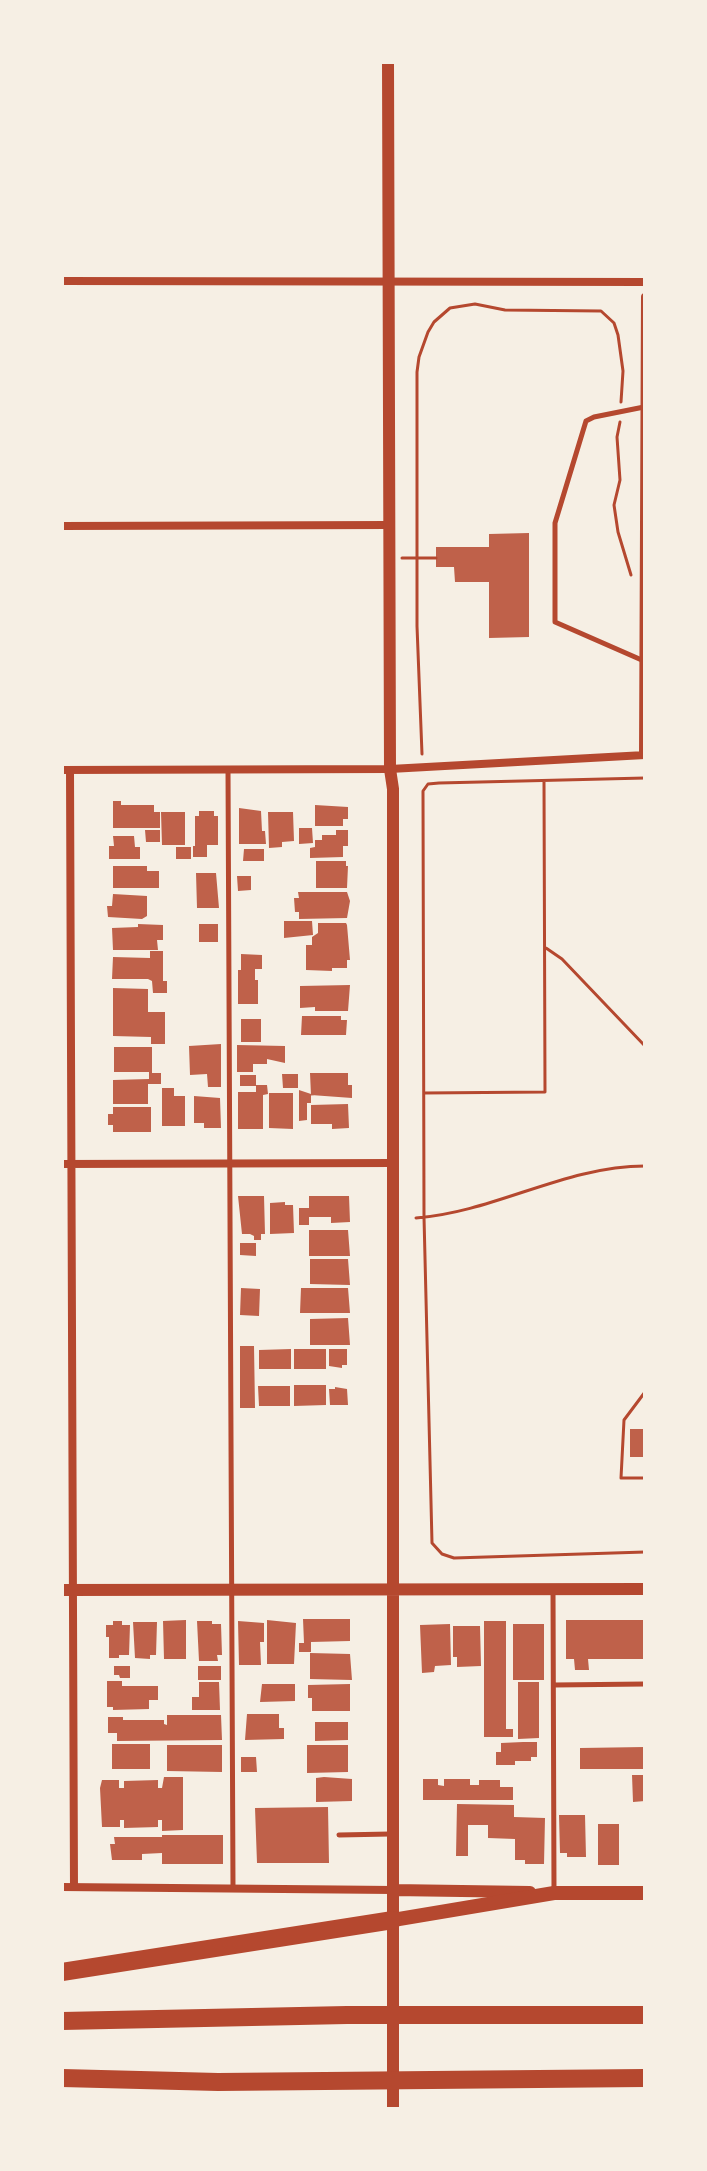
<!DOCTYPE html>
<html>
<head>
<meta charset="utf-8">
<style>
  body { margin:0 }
  #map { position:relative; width:707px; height:2171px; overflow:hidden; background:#f6efe4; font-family:"Open Sans",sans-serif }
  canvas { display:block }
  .frame { position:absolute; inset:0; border:64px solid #f6efe4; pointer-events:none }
</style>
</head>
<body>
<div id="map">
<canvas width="707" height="2171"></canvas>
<div class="frame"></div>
</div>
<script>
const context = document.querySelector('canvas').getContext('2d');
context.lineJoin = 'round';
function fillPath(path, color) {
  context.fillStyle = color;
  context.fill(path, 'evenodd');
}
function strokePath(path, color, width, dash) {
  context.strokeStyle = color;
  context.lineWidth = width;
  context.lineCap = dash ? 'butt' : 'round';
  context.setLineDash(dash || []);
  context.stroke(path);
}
fillPath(new Path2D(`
  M529,533V637L489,638V582H455L454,567H436V547H489V534Z
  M113,801H121V805H154V812H160V828H113Z
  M315,805L348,807V819H343V826H315Z
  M239,808L261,811L262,831H265L266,844H239Z
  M199,811H214V816H218V845H207V857H193V846H195V816H199Z
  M161,812H185V845H162Z
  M268,812H293L294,841L282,842V847L269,848Z
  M299,828H312L313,843L299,844Z
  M145,830H160V842H146Z
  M336,830H348V846H343V857L310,858V848L315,847V840H322V835H336Z
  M113,836H134L135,847H140V859H109V846H114Z
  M176,847H191V859H176Z
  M244,849H264V861H243Z
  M316,861H346V866H348L347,888H316Z
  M113,866H147V871H159V888H113Z
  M196,873H216L219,908H197Z
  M237,876H251V890L238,891Z
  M298,892H347L350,901L347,918L299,919V912H295L294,898H299Z
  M113,894L147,896V916L142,919L108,917L107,906H112Z
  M284,921H312L313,935L284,938Z
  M318,923H346L347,925L350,960H347V968H332V971L306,970V945H312V937L318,933Z
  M138,924L163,925V940H157L158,950H113L112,928L138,927Z
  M199,924H218V942H199Z
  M150,951H163V981H167V993H153L152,981L148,979H112L113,957L150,958Z
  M241,954L262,955V969H255V980H258V1004H238V970H241Z
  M350,985L348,1011H315V1007L300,1008V986Z
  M113,988L148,989V1012H165V1044H151V1037L113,1036Z
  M302,1016H341V1020H347L346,1035H301Z
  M241,1019H261V1042H241Z
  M221,1044V1087H208L207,1074L190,1075L189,1046Z
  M237,1045L285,1046V1063L267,1059V1064H253V1072H237Z
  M114,1047H152V1073H161V1084H148V1104H113V1080L149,1079V1072H114Z
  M310,1073H348V1085H352V1098L311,1095Z
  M282,1074H298V1088H283Z
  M240,1075H256V1085H267L268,1094L263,1095V1129H238V1092H256V1086H240Z
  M162,1088H174V1096H185V1126H162Z
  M299,1090L311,1094V1103H307V1120L299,1121Z
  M269,1093H293V1129L269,1128Z
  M194,1096L220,1098L221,1128H204V1123H194Z
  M348,1104L349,1128L332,1129V1124H311V1105Z
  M113,1107H151V1132H113V1125H108V1114H113Z
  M238,1196H264L265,1234H261V1240H254V1236L250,1234H242Z
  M309,1196H349L350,1222L331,1223V1217H309V1225H299V1208H309Z
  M285,1202V1205H293L294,1233L270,1234V1203Z
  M309,1230H348L350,1256H309Z
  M240,1243H256V1256L240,1255Z
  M310,1259H348L350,1285L310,1284Z
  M241,1288L260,1289L259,1316L240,1315Z
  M301,1288H348L350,1313H300Z
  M348,1318L350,1345H310V1319Z
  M240,1346H254L255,1408H240Z
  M291,1349V1369H259V1350Z
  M294,1349H326V1369H294Z
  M329,1349H347V1365H342V1368L329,1366Z
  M294,1385H326V1405L294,1406Z
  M258,1386H290V1406H259Z
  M335,1387L347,1389L348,1405H330L329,1389H335Z
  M630,1429H645V1457H630Z
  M303,1619H350V1641L311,1642V1652H299V1643H304Z
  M186,1620V1659H164L163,1621Z
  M267,1620L296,1623L294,1664H267Z
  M566,1620H645V1659H588L589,1670H575L574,1659H566Z
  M113,1621H122V1625H130L129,1655H119V1658H109V1637H106V1625H113Z
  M197,1621H212V1624H221L222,1655H217L218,1661H199Z
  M238,1621L264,1623V1642H260L261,1665H239Z
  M484,1621H506V1729H513V1737H484Z
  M133,1622H157L156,1655H150V1659L135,1658Z
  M450,1624L451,1665L435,1666L434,1672L422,1673L420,1625Z
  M513,1624H544V1680H513Z
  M453,1626H480L481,1666L457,1667V1657H453Z
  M310,1653L350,1654L352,1680L310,1679Z
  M114,1666H130V1678H120L119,1675H114Z
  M198,1666H221V1680H198Z
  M107,1681H122V1686H158V1700H149V1709L113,1710V1707H107Z
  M199,1682H219L220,1710H192V1697H199Z
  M518,1682H539V1738L518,1739Z
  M262,1684H295V1701L260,1702Z
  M350,1684V1711H312V1698H308V1685Z
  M247,1714H279V1728H284V1739L245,1740Z
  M167,1715H221L222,1740L117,1741V1733H108V1717H123V1720H164V1724L167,1725Z
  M315,1722H348V1740L315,1741Z
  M523,1742H537V1757H531V1761H515V1765H496V1752H501V1743Z
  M112,1744H150V1769H112Z
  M167,1745H222V1772L167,1771Z
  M307,1745H348V1772L307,1773Z
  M645,1747V1769H580V1748Z
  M241,1757H256L257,1772H241Z
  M632,1775H645V1801L633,1802Z
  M164,1777H183V1830L162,1831V1820H158V1827L124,1828V1820H120V1827H102L100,1788L102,1780H119V1788H124V1781L158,1780V1788H162Z
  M324,1777L352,1779V1801L316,1802V1778Z
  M423,1779H438V1785L444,1786V1779H470V1785H479V1780H500V1787H513V1800H423Z
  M457,1804L514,1805V1817L545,1818L544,1864H525V1860H515V1839L488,1838V1825H468V1856H456Z
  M328,1807L329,1863H257L255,1808Z
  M559,1815H585L586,1857H567V1853H560Z
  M598,1824H619V1865H598Z
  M162,1835H223V1864H162V1853L142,1854V1860H112L110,1844H115L114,1837H162Z`), '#bf614a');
strokePath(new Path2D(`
  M620,422L617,437L620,480L614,505L618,532L631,575
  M402,558H436
  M422,754L417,626V372L419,357L428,332L434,322L450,308L475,304L505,310L601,311L614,323L618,335L623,371L621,402
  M645,778L439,783L428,784L423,791L424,1217L432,1543L442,1554L454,1558L645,1552
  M546,948L562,959L645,1046
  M424,1093L545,1092L544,781
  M416,1218C495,1212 565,1166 645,1166
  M645,1392L624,1420L621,1478H645`), '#b5482f', 3);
strokePath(new Path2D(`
  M644,661L555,622V523L586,421L594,417L644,407
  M228,769L233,1887
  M553,1590L554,1892
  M554,1685L645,1684
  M339,1835L390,1834`), '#b5482f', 5);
strokePath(new Path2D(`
  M62,281L645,282
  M62,526L388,525
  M643,755L645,297
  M62,770L390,769L645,755
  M70,770L74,1887
  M62,1164L393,1163
  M62,1887L393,1890`), '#b5482f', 8);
strokePath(new Path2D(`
  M388,62L390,769L393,789V2109
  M62,1590L645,1589
  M393,1890L530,1892`), '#b5482f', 12);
strokePath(new Path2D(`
  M393,1920L554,1893H645`), '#b5482f', 14);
strokePath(new Path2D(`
  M62,1972L393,1920
  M62,2021L347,2015H645
  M62,2078L218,2082L645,2078`), '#b5482f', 18);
</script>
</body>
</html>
